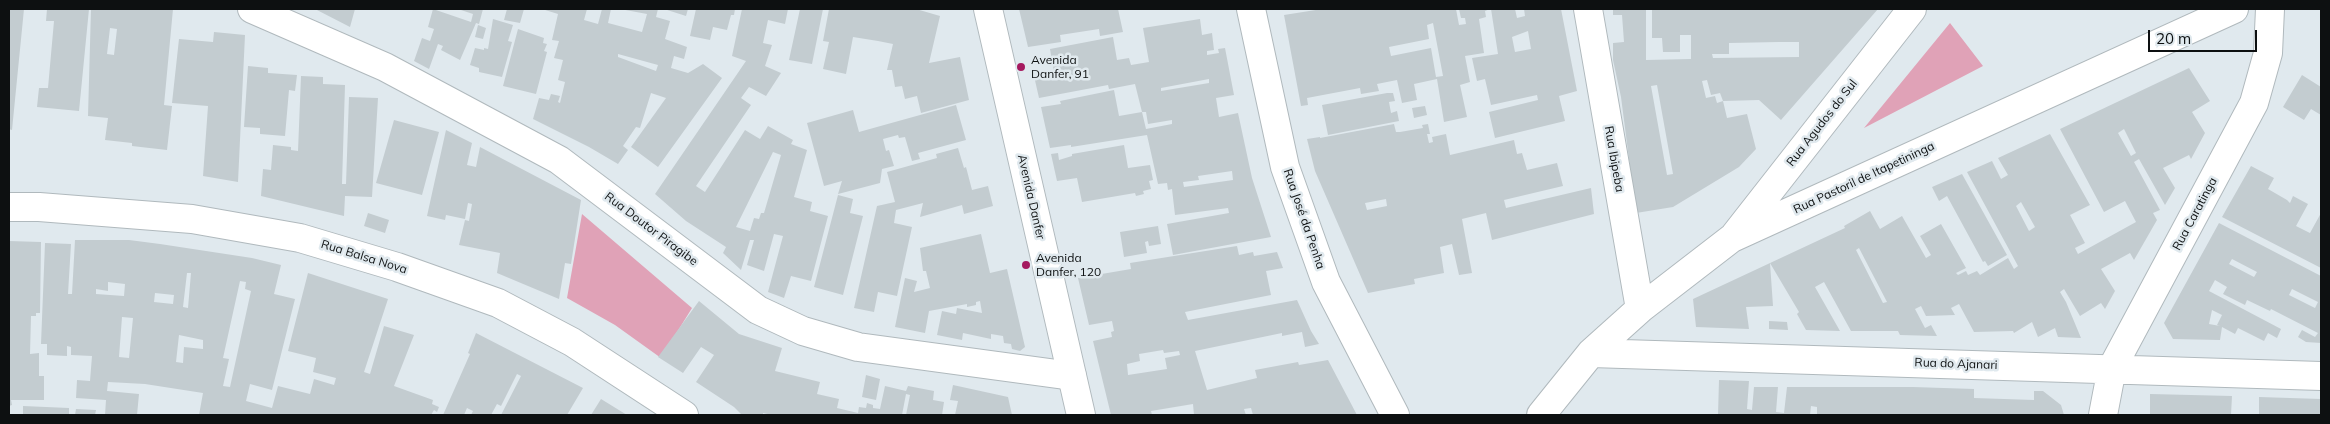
<!DOCTYPE html>
<html>
<head>
<meta charset="utf-8">
<style>
  body { margin:0 }
  #map { position:relative; width:2330px; height:424px; overflow:hidden; background:#e0e9ee; font-family:Mulish,sans-serif }
  canvas { display:block }
  .frame { position:absolute; inset:0; border:10px solid #0d1011; pointer-events:none }
  .scale { position:absolute; left:2148px; top:30px; width:109px; height:22px; box-sizing:border-box; border:2px solid #0d1011; border-top:0; padding-left:6px; font-size:15px; line-height:18px; white-space:nowrap; color:#0d1011; -webkit-text-stroke:4px #e0e9ee; paint-order:stroke }
</style>
</head>
<body>
<div id="map">
<canvas width="2330" height="424"></canvas>
<div class="frame"></div>
<div class="scale">20 m</div>
</div>
<script>
const context = document.querySelector('canvas').getContext('2d');
context.lineJoin = 'round';
function fillPath(path, color) {
  context.fillStyle = color;
  context.fill(path, 'evenodd');
}
function strokePath(path, color, width, dash) {
  context.strokeStyle = color;
  context.lineWidth = width;
  context.lineCap = dash ? 'butt' : 'round';
  context.setLineDash(dash || []);
  context.stroke(path);
}
function label(font, color, halo, rows, align = 'center') {
  context.font = font + ' Mulish,sans-serif';
  context.lineWidth = 5;
  context.setLineDash([]);
  context.textBaseline = 'middle';
  context.strokeStyle = halo;
  context.fillStyle = color;
  for (const [text, x, y, turn = 0] of rows) {
    context.save();
    context.translate(x, y);
    context.rotate((+turn || 0) * Math.PI / 180);
    context.textAlign = isNaN(turn) ? turn : align;
    if (halo) context.strokeText(text, 0, 0);
    context.fillText(text, 0, 0);
    context.restore();
  }
}
fillPath(new Path2D(`
  M1950,23L1983,66L1864,128Z
  M582,214L692,308L661,358L615,325L567,298Z`), '#e0a2b7');
fillPath(new Path2D(`
  M9,9H24L12,130L9,129Z
  M47,9H89L79,111L37,107L39,88H48L54,21H46Z
  M91,9H173L164,105L172,106L167,150L132,146V143L105,140L108,118L88,116ZM110,28L117,29L114,55L107,54Z
  M315,9H355L350,27Z
  M433,9L471,22L473,14L458,9H483L479,24L476,23L460,60L441,50L443,46L438,44L429,69L414,61L422,38L430,41L434,29L428,27Z
  M507,9H524L520,23L504,20Z
  M542,9H587L584,20L598,24L602,9H611L608,23L642,32L647,14L620,9H658L656,17L670,21L665,39L687,47L684,59L674,56L671,68L688,73L703,64L722,78L658,167L631,147L666,98L651,93L640,128L636,127L623,146L628,150L618,164L589,147L533,119L539,98L549,100L551,94L560,96L558,102L560,103L565,82L558,80L563,60L554,58L559,41L552,40L558,14ZM618,54L658,65L656,71L618,57Z
  M664,9H688L686,16Z
  M696,9H735L734,15H731L727,30L713,27L710,40L690,36Z
  M742,9H788L785,24L768,20L763,43L772,45L765,66L781,73L766,96L749,87L741,98L751,105L696,186L705,192L745,130L760,139L768,126L793,140L791,144L807,150L794,197L812,202L810,211L828,216L811,281L791,276L784,298L768,292L783,236L774,234L764,271L747,265L754,240H750L741,270L723,253L726,247L686,221L655,194L746,61L732,56ZM773,152L781,155L764,213H761L759,219L754,218L750,231L736,227Z
  M800,9H823L812,64L789,60Z
  M829,9H916L940,16L929,63L960,57L969,100L921,113L917,96L905,99L902,86L895,87L892,70H887L893,44L878,41L853,37L846,74L823,69L829,42L823,41Z
  M1019,9H1118L1123,32L1100,36L1099,29L1060,35L1061,42L1028,47Z
  M1322,9H1456L1459,25L1466,24L1465,18H1461L1459,9H1490L1485,11L1486,17L1479,19L1484,53L1465,56L1470,82L1460,85L1467,117L1444,122L1437,79L1414,84L1417,100L1402,103L1397,80L1377,84L1379,91L1361,94L1360,88L1307,98L1308,105L1301,106L1284,15ZM1433,23L1443,76L1436,77L1431,48L1391,56L1389,47L1429,39L1427,25Z
  M1491,9H1515L1517,18L1525,16L1524,9H1561L1577,91L1559,96L1565,121L1495,138L1489,112L1538,100L1537,95L1491,105L1485,79L1477,81L1472,58L1498,54ZM1528,31L1531,49L1515,52L1512,37Z
  M1613,9H1646V60L1691,59V35H1680V52H1663L1662,38H1652V9H1878L1781,120L1759,100L1723,101L1720,93L1711,95L1707,80L1702,81L1706,98L1715,96L1717,103L1723,101L1727,118L1747,114L1756,149L1739,167L1673,207L1636,213L1621,97L1613,60V43L1624,42L1622,15H1613ZM1779,42H1799V57L1713,58L1712,54H1729V43ZM1657,85L1673,174L1667,175L1651,86Z
  M493,19L513,25L508,41L512,42L502,77L479,72V68L470,65L475,48L484,50V48L488,49Z
  M1200,19L1202,35L1212,33L1214,50L1207,51V55L1219,53L1218,49L1225,48L1234,95L1216,98L1219,117L1238,113L1252,178L1271,237L1173,255L1167,224L1229,213L1228,208L1175,215L1172,189L1168,190L1167,183L1158,184L1147,135L1071,147V145L1050,148L1041,107L1061,104L1060,101L1114,90L1119,116L1142,112L1146,129L1172,124V120L1148,124L1146,112H1142L1135,84L1109,89L1108,85L1039,98L1034,76L1054,72L1050,49L1113,37L1117,60L1129,58L1131,65L1149,62L1143,28ZM1209,79V83L1161,91V88ZM1232,171L1233,180L1184,187L1183,182L1199,180L1198,176Z
  M478,25L486,28L483,39L475,37Z
  M518,29L544,38L543,43L547,44L544,51L547,52L536,94L503,86Z
  M214,32L245,35L238,182L203,176L208,106L172,103L179,39L213,42Z
  M248,66L268,68V73L297,75L295,91L289,90L285,136L260,134V128L244,127Z
  M2189,68L2210,101L2192,112L2205,133L2191,159L2189,155L2163,168L2175,188L2165,205L2139,159L2134,162L2160,210L2153,213L2157,220L2134,260L2130,253L2101,269L2115,291L2105,309L2101,303L2080,316L2064,289L2060,292L2066,302L2081,338L2058,337L2055,328L2038,337L2032,322L2014,333L2013,331L1974,332L1959,304L1951,308L1955,315L1926,316L1921,306L1915,309L1925,328L1931,325L1937,336L1900,335L1898,331H1851L1824,282L1815,287L1840,331L1806,330L1797,314L1799,312L1770,263L1773,306L1746,307L1749,329L1696,327L1693,299L1845,228L1844,226L1870,211L1880,229L1902,216L1926,258L1931,255L1920,236L1941,224L1966,268L1956,273L1958,275L1966,271L1968,275L1977,271L1980,275L2008,258L2014,269L2018,266L1967,172L1992,161L2001,179L2008,175L1998,158L2050,134L2090,205L2070,215L2085,243L2075,248L2078,254L2136,222L2125,201L2104,212L2060,129ZM2124,129L2136,153L2131,156L2118,133ZM2021,202L2035,227L2029,231L2016,206ZM1859,248L1887,302L1883,303L1856,250Z
  M2302,75L2321,87V115L2311,109L2304,120L2283,107Z
  M301,76L323,77V84L345,85L342,184H346L349,97L378,98L372,197L345,196L344,216L261,196L263,169L271,170L273,145L291,147V150L298,151Z
  M1387,93H1393L1395,101L1389,102L1391,113L1397,111L1399,121L1328,135L1322,105Z
  M956,105L966,140L918,153L920,159L912,161L905,137L899,138L898,135L883,139L886,151L889,150L894,166L882,169L880,183L838,194L842,181L824,186L807,123L853,110L859,132Z
  M1425,106L1427,115L1414,118L1412,108Z
  M394,120L439,132L422,195L376,183Z
  M1394,124L1396,132H1400L1423,128L1422,125L1428,124L1430,134H1427L1429,143L1433,142L1432,137L1446,134L1450,155L1514,140L1517,154L1522,153L1527,170L1557,163L1563,186L1504,200L1506,208L1591,188L1594,214L1492,240L1486,213L1462,219L1472,273L1459,275L1452,244L1440,247L1444,273L1414,279L1415,284L1368,293L1315,171L1307,139L1320,137V138ZM1386,199L1387,206L1367,210L1365,203Z
  M446,130L472,143L467,165L476,167L480,147L581,200L571,264L565,263L559,299L497,273L500,253L459,245L465,220L469,221L472,204L468,203L465,219L446,215L445,220L427,216Z
  M1124,145L1128,168L1150,165L1153,180L1149,181L1151,189L1143,191L1144,194L1136,196L1135,193L1082,202L1077,178L1057,181L1051,154L1058,153L1059,160L1072,156V154Z
  M958,148L964,168L966,167L972,190L988,186L993,206L964,214L962,205L920,217L923,203L896,210L894,223L912,227L897,296L878,292L874,312L854,308L877,206L895,202L887,172L937,158L936,154Z
  M2251,166L2274,178L2268,189L2287,200L2290,203L2293,196L2308,204L2296,226L2310,233L2321,213V268L2222,217Z
  M1962,174L2007,255L1988,266L1985,261L1983,262L1947,196L1939,201L1932,187Z
  M838,195L853,199L850,213L863,216L843,295L814,287Z
  M368,213L389,220L385,233L364,226Z
  M2219,223L2321,276V343L2306,342L2298,337L2302,330L2315,337L2318,333L2271,309L2270,311L2247,300L2245,305L2223,294L2227,287L2215,280L2209,291L2281,329L2277,338L2268,333L2264,341L2238,328L2235,334L2222,327L2220,340L2173,339L2164,323ZM2232,259L2257,272L2254,277L2229,264ZM2292,289L2318,302L2315,308L2289,295ZM2212,310L2222,315L2217,325L2220,326L2209,324Z
  M1158,226L1161,244L1149,246L1148,241L1145,242L1147,253L1124,257L1120,232Z
  M981,234L990,273L1007,269L1025,347L1020,351L1012,349L1011,344L1004,343L1003,336L991,334V339L963,333L962,340L937,335L942,311L956,314L957,308L982,313L980,301L976,302V305L967,307V304L929,311L925,333L895,327L905,278L917,281L914,292L930,288L926,271H923L920,248Z
  M75,240H129L160,244L252,258L281,265L274,294L295,299L272,390L250,384L246,401L272,408L278,386L310,394L314,379L334,385L336,378L313,372L316,358L288,351L308,273L388,299L364,372L370,374L384,326L414,335L394,386L433,400L432,404L439,407L437,412L434,410L431,415H199L203,393L145,384L108,382L107,391L139,394L137,415H105L106,400L76,398L77,380L90,381L92,356L71,355V347L67,346V356L47,355V344H41L45,243L71,244L68,294H72ZM187,273H191L188,308L183,307ZM240,281L246,282L245,289L251,291L230,387L223,386L229,359L223,358ZM108,282L125,284L124,296L96,294V289L108,291ZM155,293L174,295L173,304L154,302ZM122,317L133,318L129,358L119,357ZM179,335L203,340V349L184,347L183,363L176,362Z
  M9,241L41,242L40,313H36V316H31L30,354L39,353V376H44V400H11L12,405L9,406Z
  M1237,246L1239,255L1253,252L1254,256L1277,252L1283,268L1266,271L1271,295L1185,312L1188,320L1297,300L1311,331L1319,344L1305,347L1302,332L1282,336V333L1195,351L1207,390L1257,378L1255,370L1298,362L1299,365L1328,360L1357,415H1253L1251,408L1244,409L1246,415H1194L1193,404L1151,411L1152,415H1111L1093,341L1112,337L1111,332L1114,331L1112,321L1089,325L1078,278L1131,269L1130,263ZM1163,350L1164,353L1179,351L1180,355L1165,358L1167,369L1128,375L1127,364L1140,361L1139,354Z
  M699,301L739,334L782,348L775,371L820,382L817,394L839,399L837,408L858,413L859,407L866,408L867,403L873,405V408L880,409L885,386L906,391L908,386L934,391L933,400L944,402L942,415H906L910,395L906,394L902,415H772L763,413V415H742L734,407L696,382L714,355L701,347L683,373L658,357Z
  M1769,321L1787,322L1788,330L1769,329Z
  M476,333L583,388L567,415H501L521,376L517,374L501,406L497,404L491,415H471L473,411L467,408L464,415H443L470,354L468,353Z
  M866,375L880,379L876,400L862,397Z
  M1719,380L1749,381L1747,409L1752,410L1754,387H1778L1776,412L1784,413L1787,387H1913L1974,389V398L2034,400V391H2043L2061,405L2064,415H1817V407L1811,406L1810,415H1718Z
  M953,385L1008,397L1012,415H955L958,401L950,400Z
  M2150,394L2232,396L2231,415H2150Z
  M2259,397L2321,399V415H2259Z
  M601,399L627,415H591Z
  M23,406L69,408V415H23Z
  M76,409L96,410L95,415H75Z`), '#c3ccd0');
const minor = new Path2D(`
  M252,9L385,67L559,160L758,310L803,331L858,347L1072,376
  M1251,9L1285,167L1326,282L1395,415
  M1588,9L1640,309
  M9,207H39L192,219L300,238L397,267L498,303L572,342L684,415
  M1735,235L1912,9
  M1591,353L2321,376
  M1541,415L1591,353L1640,309L1732,238L2234,9
  M2103,415L2112,368L2254,103L2268,53L2270,9`);
const major = new Path2D(`
  M988,9L1081,415`);
strokePath(minor, '#b0b9bd', 30);
strokePath(major, '#b0b9bd', 30);
strokePath(minor, '#fff', 28);
strokePath(major, '#fff', 28);
for (const [x, y, r, color] of [
  [1021,67,5,"#a5195f"],
  [1026,265,5,"#a5195f"]
]) {
  const dot = new Path2D();
  dot.arc(x, y, r, 0, 2 * Math.PI);
  context.fillStyle = color;
  context.fill(dot);
  strokePath(dot, '#e0e9ee', 2);
}
label('12px', '#0d1011', '#e0e9ee', [
  ["Avenida",1031,60],
  ["Danfer, 91",1031,74],
  ["Avenida",1036,258],
  ["Danfer, 120",1036,272]
], 'left');
label('12px', '#0d1011', '#e0e9ee', [
  ["Rua Agudos do Sul",1822,123,-52],
  ["Rua Ibipeba",1614,159,80],
  ["Rua Pastoril de Itapetininga",1864,178,-25],
  ["Avenida Danfer",1031,197,77],
  ["Rua Caratinga",2195,214,-62],
  ["Rua José da Penha",1304,219,71],
  ["Rua Doutor Piragibe",651,229,37],
  ["Rua Balsa Nova",364,257,17],
  ["Rua do Ajanari",1956,364,2]
]);
</script>
</body>
</html>
